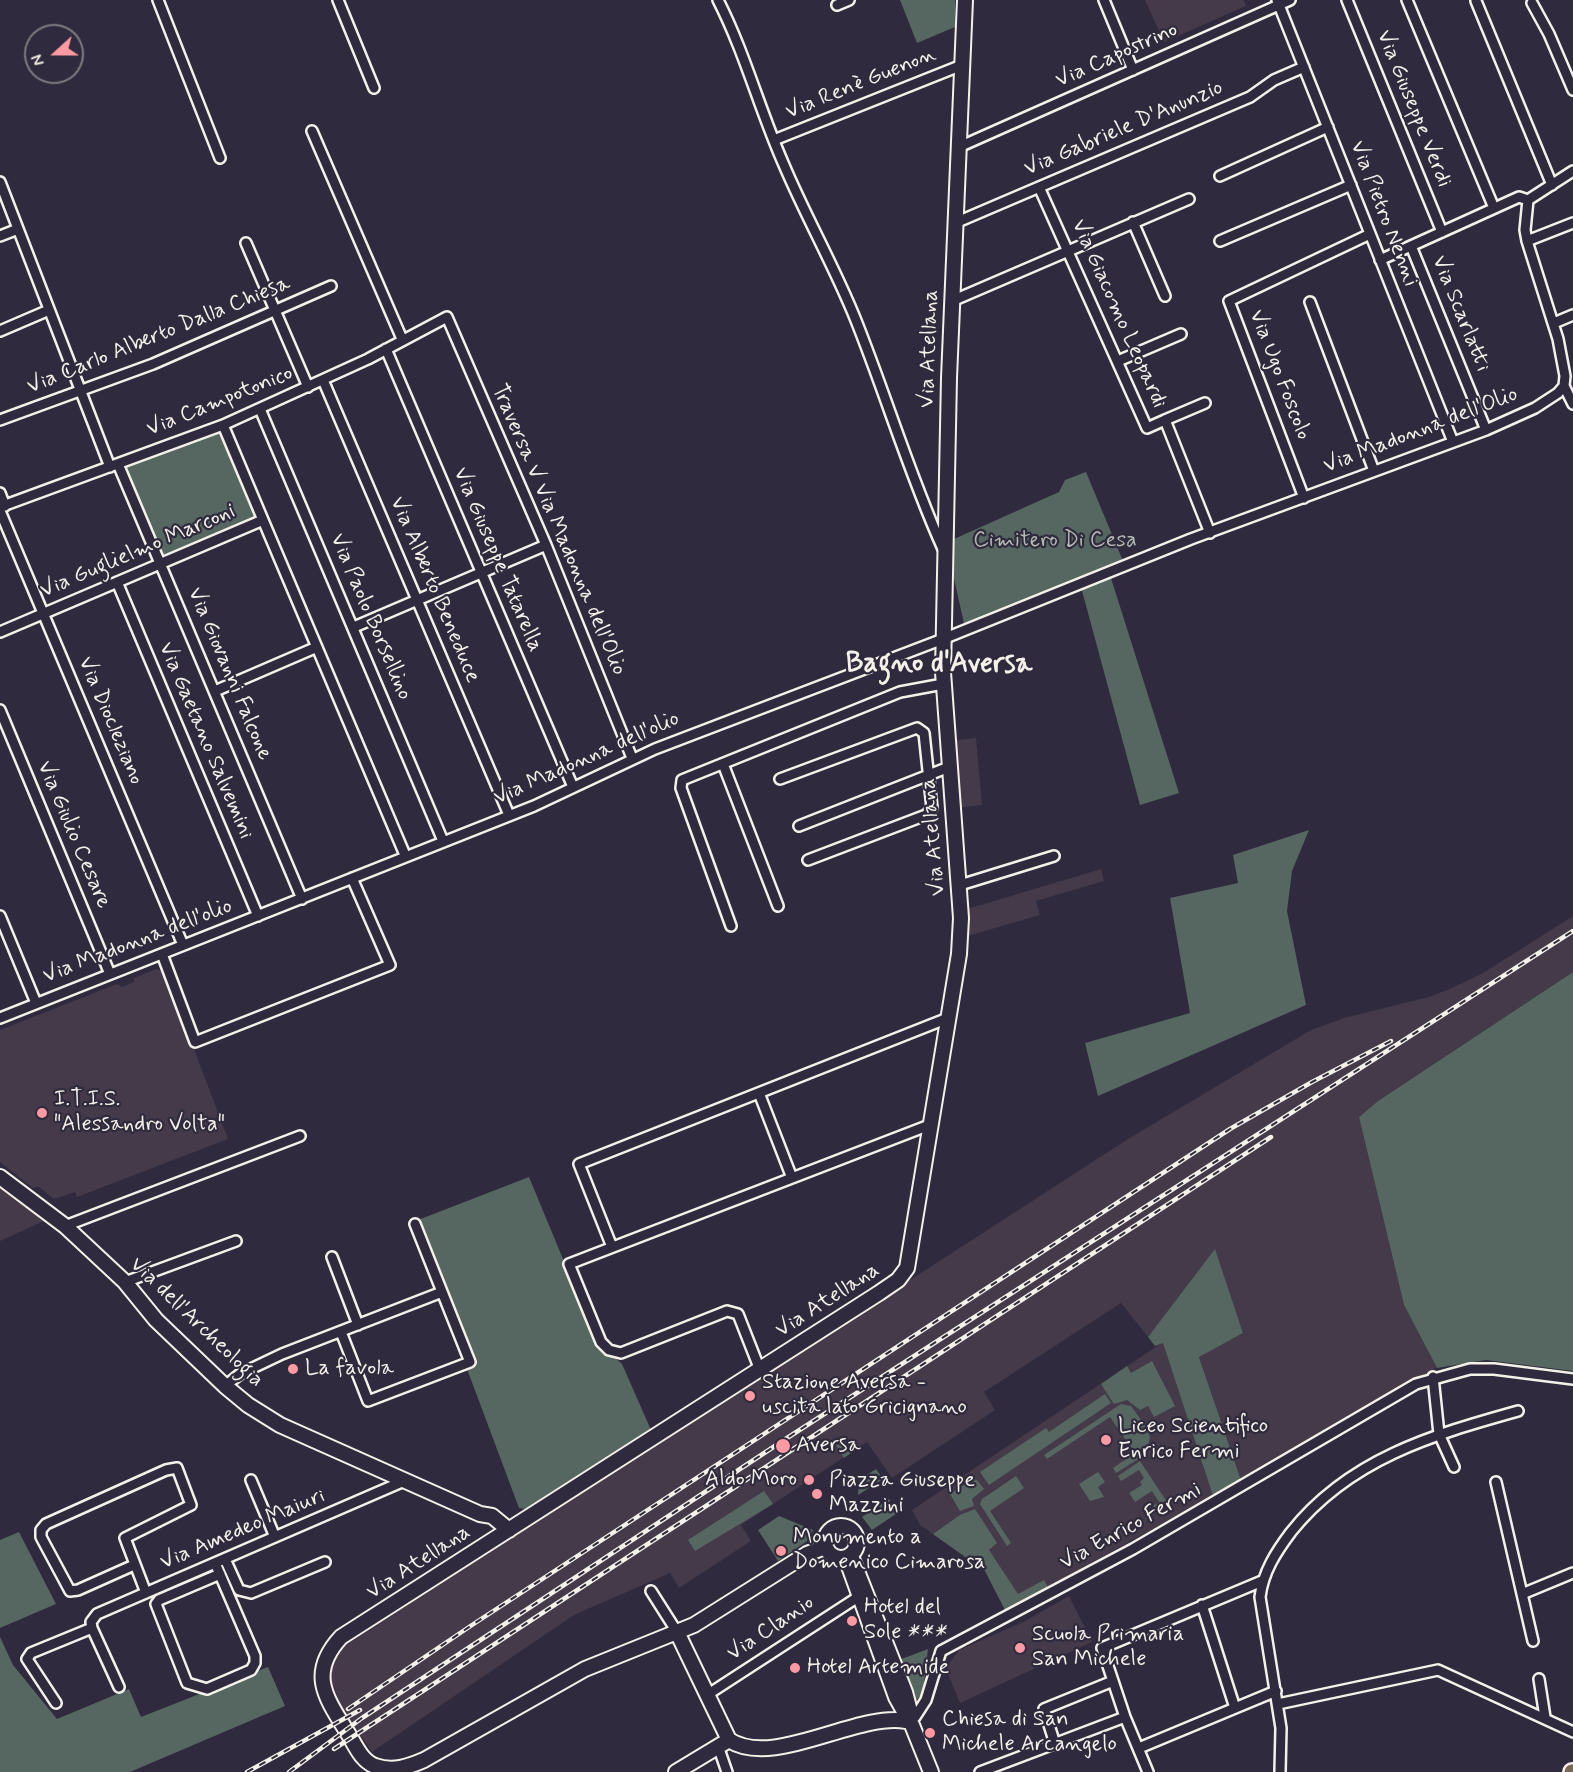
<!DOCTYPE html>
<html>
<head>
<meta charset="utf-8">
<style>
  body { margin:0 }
  #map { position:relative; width:1573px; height:1772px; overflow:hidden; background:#2f2a3d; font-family:Mynerve,sans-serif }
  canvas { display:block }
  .north { position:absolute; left:24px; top:24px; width:60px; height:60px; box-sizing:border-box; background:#2f2a3d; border:2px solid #7e7a81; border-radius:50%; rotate:249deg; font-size:16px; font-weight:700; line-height:24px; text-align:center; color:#f4f1e8 }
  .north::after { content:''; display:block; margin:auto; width:21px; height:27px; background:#ff9aa2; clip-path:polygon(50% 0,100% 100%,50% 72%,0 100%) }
</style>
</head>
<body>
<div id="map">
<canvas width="1573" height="1772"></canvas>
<div class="north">N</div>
</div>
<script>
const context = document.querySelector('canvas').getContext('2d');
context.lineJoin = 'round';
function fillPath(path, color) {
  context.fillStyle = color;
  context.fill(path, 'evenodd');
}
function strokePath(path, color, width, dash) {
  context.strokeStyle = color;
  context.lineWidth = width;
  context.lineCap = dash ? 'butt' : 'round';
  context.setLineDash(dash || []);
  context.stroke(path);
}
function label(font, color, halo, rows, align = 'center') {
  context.font = font + ' Mynerve,sans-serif';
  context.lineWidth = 4.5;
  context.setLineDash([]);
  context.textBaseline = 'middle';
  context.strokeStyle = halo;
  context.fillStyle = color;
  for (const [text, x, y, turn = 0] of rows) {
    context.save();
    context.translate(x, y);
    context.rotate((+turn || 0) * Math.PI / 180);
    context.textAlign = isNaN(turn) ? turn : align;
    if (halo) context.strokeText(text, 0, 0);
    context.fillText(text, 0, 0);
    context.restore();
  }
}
fillPath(new Path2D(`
  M1145,0H1244L1246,6L1164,42Z
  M976,738L982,805L956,808L949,741Z
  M1101,869L1104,881L1036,901L1040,915L964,937V910Z
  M1573,916V972L1378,1101L1359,1117L1404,1305L1437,1368L1377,1399L1244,1483L1241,1480L1199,1356L1243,1333L1215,1250L1148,1337L1121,1303L984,1392L995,1410L892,1478L867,1442L741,1525L751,1541L679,1588L670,1573L574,1615L372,1752L331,1692L328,1666L340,1649L1128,1139L1311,1030L1344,1018L1429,997L1452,988L1483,973Z
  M156,969L165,972L228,1139L77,1197L75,1192L54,1199L39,1187L33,1188L0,1162V1030L117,984L122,987L134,982V978Z
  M0,1188L44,1221L0,1241Z
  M1163,1342L1213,1496L1005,1610L985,1571L920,1525L912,1510Z
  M1069,1596L1092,1642L960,1703L948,1674V1665L959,1650L1023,1622Z`), '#443a49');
fillPath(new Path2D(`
  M900,0H955V27L917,43Z
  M220,432L255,517L163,556L125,467Z
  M1086,472L1123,561L965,628L953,574L954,539L1059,492L1065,480Z
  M1110,575L1179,793L1140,805L1081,587Z
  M1309,830L1292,871L1287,911L1306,1005L1098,1096L1085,1043L1190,1013L1170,898L1238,883L1233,855Z
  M1573,972V1371L1486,1360L1437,1368L1404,1305L1359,1117L1378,1101Z
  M529,1177L597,1341L622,1364L651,1430L525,1509L519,1508L467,1369L475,1365L418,1220Z
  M1215,1249L1243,1333L1199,1357L1241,1480L1213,1496L1163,1343L1155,1346L1148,1337Z
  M1152,1361L1175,1406L1154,1417L1148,1406L1140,1410L1127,1400L1114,1404L1101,1384L1127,1366L1131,1373Z
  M1105,1394L1111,1403L989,1485L980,1472L1046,1428L1049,1432Z
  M1121,1404L1131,1406L1147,1428L1150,1437L1145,1458H1140L1116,1473L1113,1468L1135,1453L1110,1417L1047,1459L1044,1455Z
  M849,1444L854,1451L844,1458L836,1445Z
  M1140,1461L1167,1502L1154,1509V1505L1159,1502L1152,1491L1135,1502L1129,1493L1142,1485L1140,1482L1144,1478L1139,1470L1121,1481L1118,1476Z
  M876,1469L883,1479L858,1495L859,1480Z
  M1098,1472L1105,1482L1098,1487L1104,1497L1090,1501L1079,1484Z
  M1016,1476L1024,1488L990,1511L1011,1543L1007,1546L980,1504L982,1499Z
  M973,1479L977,1480L984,1489L972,1499L974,1506L960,1511L950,1494Z
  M764,1491L773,1504L695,1551L688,1540Z
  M889,1499L896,1514L872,1530L862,1517Z
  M975,1509L997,1543L989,1550L1018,1594L1044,1580L1048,1587L1005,1610L985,1571L933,1534L960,1515Z
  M779,1516L813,1530L810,1539L778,1561L758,1530Z
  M19,1532L56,1604L0,1628V1540Z
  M0,1637L13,1665L57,1719L129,1689L141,1717L268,1667L285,1706L130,1772H0Z
  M928,1649L923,1693L915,1702L899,1660Z`), '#556760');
const street = new Path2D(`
  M158,0L220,158
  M338,0L374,88
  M718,0C745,53 760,111 784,165C806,217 834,266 855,318C886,395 909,474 943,549
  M1104,0L1133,70
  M1277,0L1453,442
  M1347,0L1442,232
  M1407,0L1494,208
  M1476,1L1552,185
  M1532,3L1549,34L1573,90
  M837,5L849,0
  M312,131L402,339
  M774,140L962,65
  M959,147L1290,0
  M1220,176L1328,127
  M0,182L110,467
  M1039,187L1147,428L1165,420L1210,533
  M1133,222L1165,296
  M955,223L1250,97L1274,80L1304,67
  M0,236L18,229
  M1220,241L1351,185
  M1527,241L1573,223
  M246,243L308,387
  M1411,246L1486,430
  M1380,260L1519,197L1528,200
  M952,301L1189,199
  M1310,302L1374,471
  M1554,323L1573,315
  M0,331L49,310
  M386,349L573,787
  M1118,361L1181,334
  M323,380L509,815
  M1564,386L1573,404
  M260,409L443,841
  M0,420L153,364L331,286
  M1165,420L1205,403
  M118,464L302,899
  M0,493L5,506
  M1304,498L1229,301L1370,234
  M0,507L223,425L368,359L447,317L546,545L632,758
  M0,511L183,945
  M263,520L405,855
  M117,582L258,916
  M354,627L546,545
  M0,632L263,520L223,425
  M215,691L317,647
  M0,710L110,974
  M723,764L778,906
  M780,779L917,728L924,733L932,808L926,815L808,860
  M799,826L949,767
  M960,885L1054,856
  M0,916L36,1003
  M731,926L681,788L682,780L900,692L943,684
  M162,954L195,1042L390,965L352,878
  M0,1018L534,806L655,749L943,639L1191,539L1486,430L1535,408L1558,393L1564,386L1565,376L1558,339L1527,241L1525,230L1528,200L1573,171
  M759,1093L792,1178
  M65,1226L300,1136
  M612,1247L579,1164L948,1018
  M332,1257L358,1325
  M125,1282L236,1241
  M341,1332L368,1401L470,1362L415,1224
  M760,1370L738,1314L727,1311L621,1353L609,1350L601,1342L569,1264L932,1124
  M1433,1377L1439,1434L1454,1467
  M225,1386L240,1374L282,1354L442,1292
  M251,1480L275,1537
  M1496,1482L1533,1641
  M225,1559L239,1590L251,1593L325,1562
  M215,1563L255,1656V1663L251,1670L207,1689L187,1683L156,1604L159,1600L220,1574
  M134,1565L78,1590L70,1591L41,1537V1530L46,1524L166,1470L177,1468L191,1505L125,1538L146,1593
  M651,1591L677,1632
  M1522,1594L1573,1573
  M1202,1605L1235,1708
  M1539,1679L1545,1717
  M119,1687L92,1628L91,1622L97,1614L404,1481
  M707,1695L858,1597
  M56,1703L27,1659L31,1653L92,1628
  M1278,1704L1438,1670L1573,1732
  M915,1717L926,1700L941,1651L1133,1549L1416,1384L1470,1369H1494L1573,1379
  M1055,1744L1044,1709L1113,1681
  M718,1746L727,1772
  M1139,1748L1276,1691
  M980,1772L1125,1717
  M1148,1772L1125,1717L1102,1648L1262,1581
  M1280,1772L1281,1728L1260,1597C1263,1572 1276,1552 1291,1532C1349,1459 1432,1435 1518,1411`);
const secondary = new Path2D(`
  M0,1177L65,1226L125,1282L156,1320L225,1386L248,1405L280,1425L480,1514L492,1516L509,1530
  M825 1542a16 16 0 1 1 32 0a16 16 0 1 1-32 0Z
  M825,1547L807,1554L694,1625L585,1669L424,1760C408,1767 393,1772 375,1766C362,1761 356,1747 349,1735C326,1698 307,1674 341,1637L879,1293L898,1280L907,1268L959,954L961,918L943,672L949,378L965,0
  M851,1556L905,1692L911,1715
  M846,1558L896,1697L905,1713
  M677,1632L729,1740C774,1769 856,1712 906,1721
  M912,1725L931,1772
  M676,1772L729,1740`);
const primary = new Path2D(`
  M1572,1772H1573`);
strokePath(street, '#f4f1e8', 14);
strokePath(secondary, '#f4f1e8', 18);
strokePath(primary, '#f4f1e8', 20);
strokePath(street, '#2f2a3d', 9);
strokePath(secondary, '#2f2a3d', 14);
strokePath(primary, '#776954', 15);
const rail = new Path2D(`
  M348,1709L472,1625L1230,1129L1312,1082L1391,1041
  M334,1749L1271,1137
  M247,1772L360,1710
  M289,1772L362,1718L784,1440L1573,931`);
strokePath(rail, '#f4f1e8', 4.5);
strokePath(rail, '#2f2a3d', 2, [7]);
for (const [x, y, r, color] of [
  [42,1113,6,"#ff9aa2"],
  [293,1369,6,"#ff9aa2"],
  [750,1396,6,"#ff9aa2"],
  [1106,1440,6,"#ff9aa2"],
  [783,1446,8,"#ff9aa2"],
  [809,1480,6,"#ff9aa2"],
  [817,1494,6,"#ff9aa2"],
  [781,1551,6,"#ff9aa2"],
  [852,1621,6,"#ff9aa2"],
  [1020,1648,6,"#ff9aa2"],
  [795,1668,6,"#ff9aa2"],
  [930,1733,6,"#ff9aa2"]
]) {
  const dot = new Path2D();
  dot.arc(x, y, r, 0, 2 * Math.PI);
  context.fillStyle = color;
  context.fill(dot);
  strokePath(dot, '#2f2a3d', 2);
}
label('22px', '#f4f1e8', '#2f2a3d', [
  ["Via Capostrino",1117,56,-24],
  ["Via Renè Guenon",861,84,-22],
  ["Via Giuseppe Verdi",1413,109,68],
  ["Via Gabriele D'Anunzio",1124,129,-23],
  ["Via Pietro Nenni",1383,214,69],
  ["Via Giacomo Leopardi",1118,314,66],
  ["Via Scarlatti",1460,314,68],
  ["Via Carlo Alberto Dalla Chiesa",159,336,-22],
  ["Via Atellana",930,349,-88],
  ["Via Ugo Foscolo",1279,375,69],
  ["Via Campotonico",220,402,-22],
  ["Via Madonna dell'Olio",1421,431,-21],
  ["Traversa V Via Madonna dell'Olio",558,530,67],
  ["Via Guglielmo Marconi",138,552,-23],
  ["Via Giuseppe Tatarella",497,560,67],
  ["Via Alberto Beneduce",434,590,67],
  ["Via Paolo Borsellino",370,617,67],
  ["Via Giovanni Falcone",229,674,67],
  ["Via Diocleziano",110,721,67],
  ["Via Gaetano Salvemini",205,741,67],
  ["Via Madonna dell'olio",587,759,-24],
  ["Via Giulio Cesare",73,835,67],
  ["Via Atellana",934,837,-95],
  ["Via Madonna dell'olio",138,942,-21],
  ["Via Atellana",828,1301,-33],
  ["Via dell'Archeologia",196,1323,44],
  ["Via Enrico Fermi",1131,1527,-29],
  ["Via Amedeo Maiuri",243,1530,-23],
  ["Via Atellana",419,1563,-33],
  ["Via Clanio",771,1629,-34]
]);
label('22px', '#b4bab2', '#2f2a3d', [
  ["Cimitero Di Cesa",1055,541]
]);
label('22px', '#f4f1e8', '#2f2a3d', [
  ["I.T.I.S.",54,1100],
  ["\"Alessandro Volta\"",54,1125],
  ["La favola",305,1369],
  ["Stazione Aversa -",762,1383],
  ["uscita lato Gricignano",762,1408],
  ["Liceo Scientifico",1118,1427],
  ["Enrico Fermi",1118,1452],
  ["Aversa",796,1446],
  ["Aldo Moro",797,1480,"right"],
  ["Piazza Giuseppe",829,1481],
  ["Mazzini",829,1506],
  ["Monumento a",793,1538],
  ["Domenico Cimarosa",793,1563],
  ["Hotel del",864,1608],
  ["Sole ***",864,1633],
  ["Scuola Primaria",1032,1635],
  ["San Michele",1032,1660],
  ["Hotel Artemide",807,1668],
  ["Chiesa di San",942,1720],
  ["Michele Arcangelo",942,1745]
], 'left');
label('bold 28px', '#f4f1e8', '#2f2a3d', [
  ["Bagno d'Aversa",939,665]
]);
</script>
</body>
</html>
